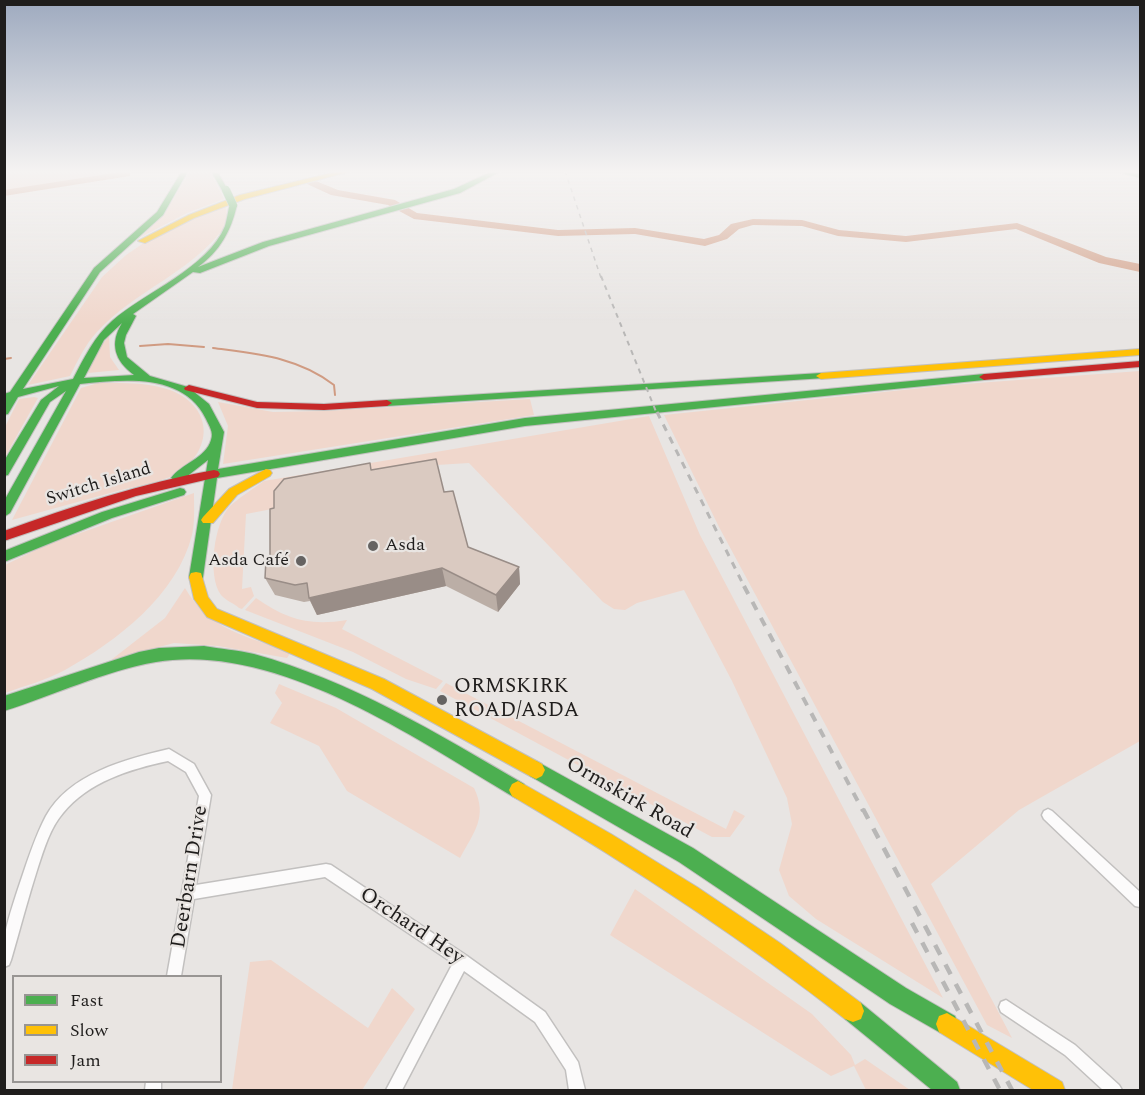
<!DOCTYPE html>
<html>
<head>
<meta charset="utf-8">
<style>
  body { margin:0 }
  #map { position:relative; width:1145px; height:1095px; overflow:hidden; background:#e8e5e3; font-family:Spectral,serif }
  canvas { display:block }
  .frame { position:absolute; inset:0; border:6px solid #1f1d1c; pointer-events:none }
  .legend { position:absolute; left:12px; top:975px; width:210px; height:108px; box-sizing:border-box; background:#e9e5e2; border:2px solid #989593; margin:0; padding:8px 10px; list-style:none; font-size:18px; color:#1f1d1c }
  .legend li { display:flex; align-items:center; gap:12px; height:30px }
  .legend b { width:30px; border:2px solid #989593 }
</style>
</head>
<body>
<div id="map">
<canvas width="1145" height="1095"></canvas>
<div class="frame"></div>
<ul class="legend">
<li><b style="height:8px;background:#4caf50"></b>Fast</li>
<li><b style="height:8px;background:#ffc107"></b>Slow</li>
<li><b style="height:8px;background:#c62828"></b>Jam</li>
</ul>
</div>
<script>
const context = document.querySelector('canvas').getContext('2d');
context.lineJoin = 'round';
function fillPath(path, color) {
  context.fillStyle = color;
  context.fill(path, 'evenodd');
}
function strokePath(path, color, width, dash) {
  context.strokeStyle = color;
  context.lineWidth = width;
  context.lineCap = dash ? 'butt' : 'round';
  context.setLineDash(dash || []);
  context.stroke(path);
}
function label(font, color, halo, rows, align = 'center') {
  context.font = font + ' Spectral,serif';
  context.lineWidth = 4.5;
  context.setLineDash([]);
  context.textBaseline = 'middle';
  context.strokeStyle = halo;
  context.fillStyle = color;
  for (const [text, x, y, turn = 0] of rows) {
    context.save();
    context.translate(x, y);
    context.rotate((+turn || 0) * Math.PI / 180);
    context.textAlign = isNaN(turn) ? turn : align;
    if (halo) context.strokeText(text, 0, 0);
    context.fillText(text, 0, 0);
    context.restore();
  }
}
fillPath(new Path2D(`
  M5,171H138L5,192Z
  M190,171H210L224,199L187,213L141,237L165,213Z
  M225,203L228,223C190,275 137,288 96,333C85,345 77,362 70,376L28,385L102,277L126,255L157,234Z
  M109,336L110,357L119,370L88,373L98,350Z
  M1140,371V741L1019,810L931,884L1012,1038L987,1025L719,527L664,415L951,385Z
  M98,383C122,383 147,382 170,390C217,408 213,456 170,477C155,483 137,486 121,490C85,500 48,510 12,520L81,388Z
  M34,397L38,398L5,457V427L19,399Z
  M530,399L534,415L223,464L228,426L218,402L273,412L327,411Z
  M649,416L700,535L943,998L816,919L789,896L779,870L792,824L787,798L732,681L684,590L637,603L625,610L614,609L603,602L469,463L356,470L287,495L272,509L246,514L242,589L251,587L254,596L242,609L239,608C234,603 226,601 221,595C207,576 214,523 230,506C240,497 253,489 264,481Z
  M194,493C194,507 195,522 192,535C177,595 117,641 65,670C47,680 24,686 5,693V565L46,545Z
  M185,588C209,630 248,637 291,652L287,658L218,646L174,643L111,660L165,618Z
  M256,598C287,620 310,626 347,620L342,629L443,681L436,689L406,679L353,652L245,610Z
  M446,683L726,829L734,810L745,816L730,837H712L440,691Z
  M279,684L336,708L474,788C488,817 474,832 460,858L347,791L319,746L270,723L282,703L275,693Z
  M635,889L812,1014L851,1055L855,1065L865,1059L910,1090H866L854,1066L831,1076L610,935Z
  M271,960L368,1028L392,988L415,1009L362,1090H232L250,962Z`), '#f0d7cc');
strokePath(new Path2D(`
  M140,346L168,344L204,347
  M213,348C257,354 298,357 334,385L335,395
  M4,359L11,358`), '#d09b82', 2);
fillPath(new Path2D(`
  M127,171L130,172V176L4,196V190Z
  M311,179L338,190L395,200L417,213L558,230L635,228L704,239L719,235L731,224L753,219L802,220L839,230L906,236L1017,223L1106,257L1140,264V272L1099,263L1016,229L906,242L838,236L802,226L753,225L739,229L727,239L705,246L635,234L558,236L414,219L388,205L331,195L307,184L306,182Z`), '#d09b82');
const street = new Path2D(`
  M169,749L194,764L211,795L196,885L326,864L331,865L467,956L545,1012L578,1062L585,1090H569L566,1070L535,1022L464,971L402,1090H386L453,963L325,877L194,899L181,976H167L199,796L186,772L168,761C130,769 88,782 63,813C50,828 44,849 38,867C28,898 20,929 11,960L9,965L4,967C4,956 3,945 5,934C9,915 16,895 22,877C29,856 36,835 46,816C69,774 126,759 169,749Z
  M1048,809L1052,811L1140,892V907L1135,906L1044,819L1042,815L1044,811Z
  M1006,1000L1075,1045L1119,1085L1122,1090H1103L1065,1055L1001,1012L999,1007L1001,1002Z
  M146,1082H161V1090H145Z`);
const fast = new Path2D(`
  M182,171H188L163,215L100,272L23,389L73,379C84,358 94,337 112,321C145,292 208,268 225,226C227,219 228,211 230,203L237,205C231,231 220,251 198,267L263,242L454,189L493,171H501L460,193L269,246L200,273L193,272L133,314L136,316L126,335L124,343L127,357L150,376L188,387L209,404L224,432L218,469L525,418L984,374L989,377L984,380L525,426L217,478L203,577L201,581H191L189,577L208,460L181,481L177,482L171,478C181,464 206,458 211,440C214,432 209,426 206,419C183,372 123,380 80,384L10,513L4,517V501L66,391L50,402L8,475L4,476V461L41,400L59,386L18,397L8,414L4,415V394L10,392L94,268L157,212ZM122,323C109,344 115,361 134,375L84,378L104,340Z
  M211,171H217L229,192H223Z
  M1118,171L1140,174V178L1119,172Z
  M821,373L825,374V378L387,406L382,403L387,400Z
  M180,488L184,489L186,492L184,495L112,518L4,562V551L102,512Z
  M204,646C220,649 238,650 254,654C351,681 437,733 524,784L527,790L524,796L518,799L512,796C413,737 276,642 156,662C104,671 55,695 4,711V696L139,652L159,648Z
  M536,761L693,848L906,988L955,1016L958,1024L955,1032L947,1035L939,1032L890,1004L679,862L530,776L527,770L530,764Z
  M853,1000L861,1003L957,1082L960,1090H932L845,1019L842,1011L845,1003Z`);
const slow = new Path2D(`
  M339,171H352L245,199L194,218L145,243L138,241L189,215L240,195Z
  M1140,349V355L821,379L816,376L821,373Z
  M266,469L270,470L272,473L270,476L237,495L213,523H203L201,520L203,517L229,489Z
  M196,572L201,573L208,597L217,609L384,679L542,764L545,770L542,776L536,779L530,776L372,689L207,617L194,599L189,577L191,573Z
  M518,781L611,834L697,887L780,943L861,1003L864,1011L861,1019L853,1022L845,1019C739,936 628,864 512,796L509,790L512,784Z
  M947,1013L1062,1082L1065,1090H1033L939,1032L936,1024L939,1016Z`);
const jam = new Path2D(`
  M1140,361V367L984,380L979,377L984,374Z
  M189,385L257,402L324,404L387,400L392,403L387,406L324,410L257,408L185,390L184,388Z
  M214,470L218,471L220,474L218,477L136,496L4,541V531C73,506 142,483 214,470Z`);
strokePath(street, '#c2c0bf', 3);
strokePath(fast, '#c2c0bf', 2);
strokePath(slow, '#c2c0bf', 2);
strokePath(jam, '#c2c0bf', 2);
fillPath(street, '#fcfbfb');
fillPath(fast, '#4caf50');
fillPath(slow, '#ffc107');
fillPath(jam, '#c62828');
strokePath(new Path2D(`
  M565,171L601,278`), '#b8b7b6', 1.5, [4.5, 4.5]);
strokePath(new Path2D(`
  M601,276L657,414`), '#b8b7b6', 2, [5, 5]);
strokePath(new Path2D(`
  M657,412L745,588`), '#b8b7b6', 3, [7, 7]);
strokePath(new Path2D(`
  M744,586L863,811`), '#b8b7b6', 4, [9, 9]);
strokePath(new Path2D(`
  M863,809L1012,1090
  M912,923L1000,1090`), '#b8b7b6', 4.5, [11, 11]);
const fastBridge = new Path2D(`
  M226,190L233,205`);
strokePath(fastBridge, '#c2c0bf', 9, []);
strokePath(fastBridge, '#4caf50', 8);
fillPath(new Path2D(`
  M372,470L444,492L468,547L519,567L520,584L498,612L446,586L317,615L310,601L304,602L275,595L265,578L270,557L274,508Z`), '#bbaea6');
fillPath(new Path2D(`
  M519,567L520,584L498,612L496,595Z
  M442,568L446,586L317,615L309,598Z`), '#998d87');
const building = new Path2D(`
  M436,459L444,492L453,491L468,547L519,567L496,595L442,568L309,598L307,583L295,585L265,578L266,559L270,557V509L274,508V491L284,479L370,463L371,470Z`);
fillPath(building, '#dacac1');
strokePath(building, '#998d87', 1.5);
const sky = context.createLinearGradient(0, 0, 0, 324);
sky.addColorStop(0, '#9eaabf');
sky.addColorStop(0.53, '#f5f3f2');
sky.addColorStop(1, '#f5f3f200');
context.fillStyle = sky;
context.fillRect(0, 0, 1145, 324);
for (const [x, y, r, color] of [
  [373,546,6,"#656362"],
  [301,561,6,"#656362"],
  [442,700,6,"#656362"]
]) {
  const dot = new Path2D();
  dot.arc(x, y, r, 0, 2 * Math.PI);
  context.fillStyle = color;
  context.fill(dot);
  strokePath(dot, '#e9e5e2', 2);
}
label('18px', '#1f1d1c', '#e9e5e2', [
  ["Switch Island",99,485,-17]
]);
label('18px', '#1f1d1c', '#e9e5e2', [
  ["Asda",385,546],
  ["Asda Café",289,561,"right"]
], 'left');
label('21px', '#1f1d1c', '#e9e5e2', [
  ["ORMSKIRK",454,688],
  ["ROAD/ASDA",454,712]
], 'left');
label('21px', '#1f1d1c', '#e9e5e2', [
  ["Ormskirk Road",629,799,30],
  ["Deerbarn Drive",191,877,-81],
  ["Orchard Hey",411,927,34]
]);
</script>
</body>
</html>
